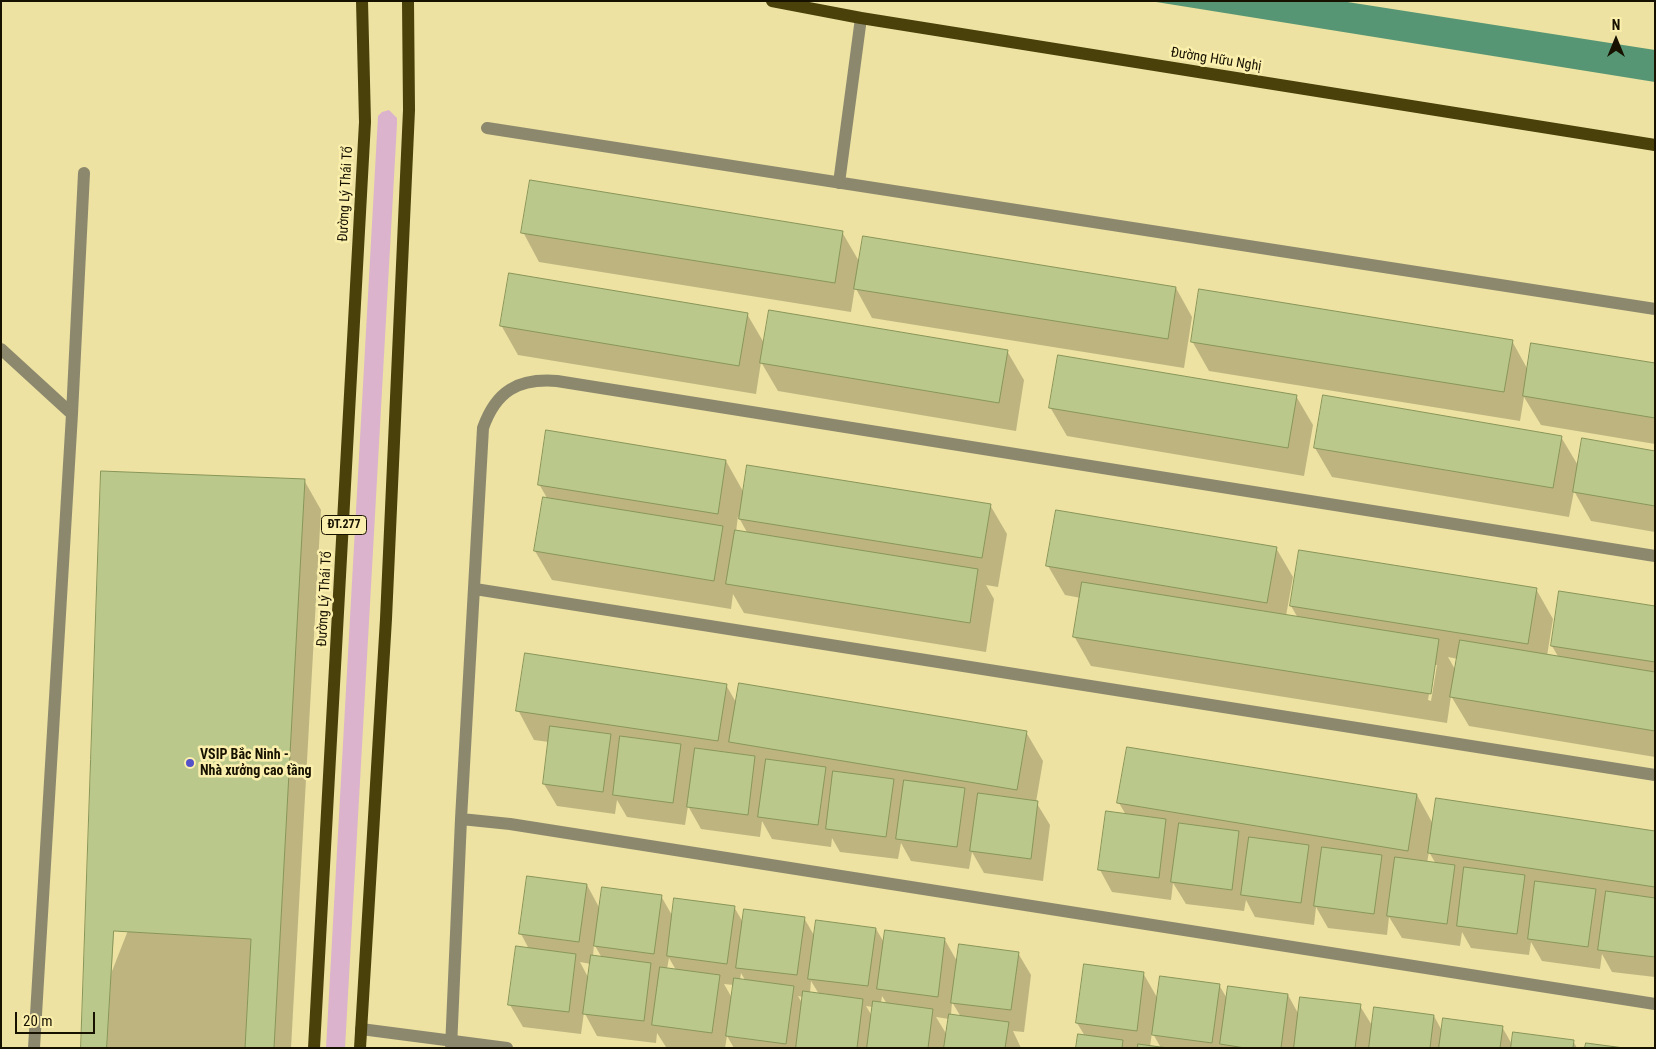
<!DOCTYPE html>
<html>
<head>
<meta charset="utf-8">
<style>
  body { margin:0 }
  #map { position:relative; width:1656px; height:1049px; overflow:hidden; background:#ede2a1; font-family:"Roboto Condensed",sans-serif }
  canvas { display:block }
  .frame { position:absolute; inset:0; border:2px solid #171200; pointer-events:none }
  .north { position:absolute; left:1591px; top:15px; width:50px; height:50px; -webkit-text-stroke:4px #fbefad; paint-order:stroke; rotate:0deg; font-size:14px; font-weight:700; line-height:20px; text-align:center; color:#171200 }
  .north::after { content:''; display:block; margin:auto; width:18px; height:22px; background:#171200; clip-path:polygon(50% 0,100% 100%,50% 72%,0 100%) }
  .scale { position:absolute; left:15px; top:1012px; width:80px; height:22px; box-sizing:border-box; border:2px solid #171200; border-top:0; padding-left:6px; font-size:15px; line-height:18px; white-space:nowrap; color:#171200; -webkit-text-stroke:4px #fbefad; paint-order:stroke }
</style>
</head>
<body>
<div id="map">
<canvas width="1656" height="1049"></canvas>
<div class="frame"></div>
<div class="north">N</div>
<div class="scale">20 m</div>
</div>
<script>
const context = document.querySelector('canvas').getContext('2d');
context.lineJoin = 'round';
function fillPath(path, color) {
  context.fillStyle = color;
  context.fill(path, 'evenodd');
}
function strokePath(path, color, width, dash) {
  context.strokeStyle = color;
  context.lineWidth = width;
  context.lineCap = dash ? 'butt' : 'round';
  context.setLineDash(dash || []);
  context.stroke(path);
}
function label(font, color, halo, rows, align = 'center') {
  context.font = font + ' "Roboto Condensed",sans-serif';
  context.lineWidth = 5;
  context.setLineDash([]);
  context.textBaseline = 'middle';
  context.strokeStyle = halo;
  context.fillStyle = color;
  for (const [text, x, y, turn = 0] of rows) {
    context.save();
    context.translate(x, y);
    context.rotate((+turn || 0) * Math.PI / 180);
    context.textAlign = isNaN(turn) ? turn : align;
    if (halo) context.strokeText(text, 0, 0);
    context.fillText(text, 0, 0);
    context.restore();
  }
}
fillPath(new Path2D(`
  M389,110L397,118V124L345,1048H326L378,116L382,112Z`), '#dbb3cd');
fillPath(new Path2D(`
  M1150,1H1341L1655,50V82Z`), '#579674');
fillPath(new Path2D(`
  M523,232H842L860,263L1176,288L1192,317L1184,368L872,318L855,287L851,312L539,262Z
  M747,314L764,343L1007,351L1024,380L1016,431L778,391L761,362L756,394L518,355L501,325Z
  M1192,341H1512L1528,370L1655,364V444L1541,425L1524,397L1520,421L1209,371Z
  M1296,396L1313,425L1304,476L1067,436L1050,407Z
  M1561,437L1579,467L1655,452V532L1591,521L1574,491L1569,517L1332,477L1315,448Z
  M726,461L744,493L990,505L1007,534L998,587L986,585L994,599L986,652L744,613L733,594L731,609L552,580L535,551L547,498L539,484ZM738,516L748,534L736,532Z
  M304,480L321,510L291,1048H82Z
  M1276,548L1293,577L1286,616L1298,618L1291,606L1536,589L1553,619L1547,656L1559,658L1552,646L1655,607V757L1469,726L1451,696L1447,723L1091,666L1074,636L1081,598L1065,595L1048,566ZM1448,657L1458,659L1456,671ZM1434,665H1437L1431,701L1428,700Z
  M726,685L737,704L1026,732L1043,761L1036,802L1050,825L1043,881L984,873L972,852L969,869L911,861L901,843L898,859L840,852L832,838L831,847L772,839L762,821L760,837L701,829L688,806L685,825L627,817L617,800L615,814L557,806L544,784L549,742L534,740L518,710Z
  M1417,795L1433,824L1655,832V977L1612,972L1602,954L1600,969L1542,961L1531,942L1529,955L1471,948L1462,932L1460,946L1402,938L1389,917L1387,935L1328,928L1316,907L1314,925L1255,917L1246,900L1244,911L1186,904L1173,883L1171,900L1112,892L1100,870L1126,815L1119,803ZM1429,852L1436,864L1427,863Z
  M587,885L600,909L661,896L673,917L734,907L744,924L804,918L815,937L876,929L885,944L945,940L958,963L1018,953L1031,975L1024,1032L1013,1031L1021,1048H734L727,1036L725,1048H669L666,1047L657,1033L656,1043L597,1036L584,1012L581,1034L523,1027L510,1005L529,949L521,934ZM594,944L602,958L593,956ZM669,958L676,970L667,969ZM580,962L591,964L589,979ZM741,973L745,980H740ZM811,981L819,994L810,993ZM724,984L734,985L732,998ZM798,996L803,997L802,1003ZM882,996L887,1004L881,1003ZM952,1002L961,1017L951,1015ZM866,1006L873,1007L872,1016ZM936,1017L949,1019L947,1035Z
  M1143,973L1158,999L1219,985L1228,1000L1288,995L1299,1015L1360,1006L1373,1027L1434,1016L1442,1031L1502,1027L1513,1046L1573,1041L1577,1048H1161L1152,1032L1150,1047L1158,1048H1077L1085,1036L1077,1023Z`), '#0003');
const building = new Path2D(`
  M530,180L843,231L835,283L521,233Z
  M863,236L1176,287L1168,339L854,289Z
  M509,273L748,313L739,366L500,326Z
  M1199,289L1513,340L1504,392L1191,342Z
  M769,310L1008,350L999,403L760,363Z
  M1531,343L1655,363V418L1523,396Z
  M1058,355L1297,395L1288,448L1049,408Z
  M1323,395L1562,436L1553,488L1314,448Z
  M546,430L726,460L718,514L538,485Z
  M1582,438L1655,451V506L1573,492Z
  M747,465L991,504L982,558L739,519Z
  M101,471L305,479L274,1048H81Z
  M543,497L723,526L714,581L534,551Z
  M1056,510L1277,547L1267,603L1046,566Z
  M735,530L978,569L970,623L726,584Z
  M1299,550L1537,588L1528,644L1290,606Z
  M1082,582L1439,639L1431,694L1073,637Z
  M1559,591L1655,606V662L1551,646Z
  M1460,640L1655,672V731L1450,697Z
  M525,653L727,684L718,741L516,711Z
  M739,683L1027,731L1017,790L729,742Z
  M550,726L611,734L603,792L543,784Z
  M620,736L681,744L673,803L613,795Z
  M1127,747L1417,794L1408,851L1117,803Z
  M695,748L755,756L748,815L687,807Z
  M766,759L826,767L818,825L758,817Z
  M833,771L894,779L886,837L826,829Z
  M904,780L965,788L957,847L896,839Z
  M978,793L1038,801L1031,859L970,851Z
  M1436,798L1655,831V887L1428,853Z
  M1106,811L1166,819L1159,878L1098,870Z
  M1179,823L1239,831L1232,890L1171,882Z
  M1249,837L1309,845L1301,903L1241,895Z
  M1322,847L1382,855L1374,914L1314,906Z
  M1395,857L1455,865L1447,924L1387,916Z
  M1464,867L1525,875L1517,934L1457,926Z
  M527,876L587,884L579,942L519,934Z
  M1535,881L1596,889L1588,947L1528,939Z
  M602,887L662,895L654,954L594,946Z
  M1606,891L1655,898V957L1598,950Z
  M674,898L735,906L727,964L667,956Z
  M744,909L805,917L797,975L736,968Z
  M816,920L876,928L868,986L808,979Z
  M885,930L945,938L938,997L877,989Z
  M114,931L251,939L245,1048H107Z
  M959,944L1019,952L1011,1010L951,1003Z
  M516,946L576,954L569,1012L508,1005Z
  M591,955L651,963L644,1021L583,1014Z
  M1084,964L1144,972L1137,1031L1076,1023Z
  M660,967L720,975L712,1033L652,1025Z
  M1160,976L1220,984L1212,1043L1152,1035Z
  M734,978L794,986L786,1044L726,1036Z
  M1228,986L1288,994L1281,1048H1245L1220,1044Z
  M803,991L863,999L857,1048H796Z
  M1300,997L1361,1004L1355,1048H1294Z
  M873,1001L933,1009L928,1048H867Z
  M1374,1007L1434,1015L1430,1048H1369Z
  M949,1014L1009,1022L1005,1048H944Z
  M1443,1018L1503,1026L1500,1048H1439Z
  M1513,1032L1574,1040L1573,1048H1511Z
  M1078,1034L1123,1040L1122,1048H1076Z
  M1586,1043L1624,1048H1585Z
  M1138,1044L1168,1048H1138Z`);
fillPath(building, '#bac98b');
strokePath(building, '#889559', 1);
strokePath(new Path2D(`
  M487,128L1655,309
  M839,183L861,18
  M1,349L72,414
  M475,589L1655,775
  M461,819L510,824L1655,1004
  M361,1029L507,1048
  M34,1048L72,414L84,173
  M451,1048L461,819L483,428C496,391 518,378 557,381L1655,556`), '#8c886e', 12);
strokePath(new Path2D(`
  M772,1L861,18L1655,145
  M314,1048L365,122L362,1
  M360,1048L386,619L409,110L408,1`), '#49400a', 12);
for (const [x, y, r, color] of [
  [190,763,5,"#5551c8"]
]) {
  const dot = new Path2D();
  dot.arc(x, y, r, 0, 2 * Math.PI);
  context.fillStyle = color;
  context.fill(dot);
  strokePath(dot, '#fbefad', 2);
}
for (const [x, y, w] of [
  [344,525,45]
]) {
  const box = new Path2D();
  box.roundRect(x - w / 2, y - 9.5, w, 19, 4);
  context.fillStyle = '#fbefad';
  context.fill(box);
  strokePath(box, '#171200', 1);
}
label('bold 12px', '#171200', null, [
  ["ĐT.277",344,525]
]);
label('14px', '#171200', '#fbefad', [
  ["Đường Hữu Nghị",1216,60,9],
  ["Đường Lý Thái Tổ",346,194,-87],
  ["Đường Lý Thái Tổ",325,599,-87]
]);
label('bold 14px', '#171200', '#fbefad', [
  ["VSIP Bắc Ninh -",200,755],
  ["Nhà xưởng cao tầng",200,771]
], 'left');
</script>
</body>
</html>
